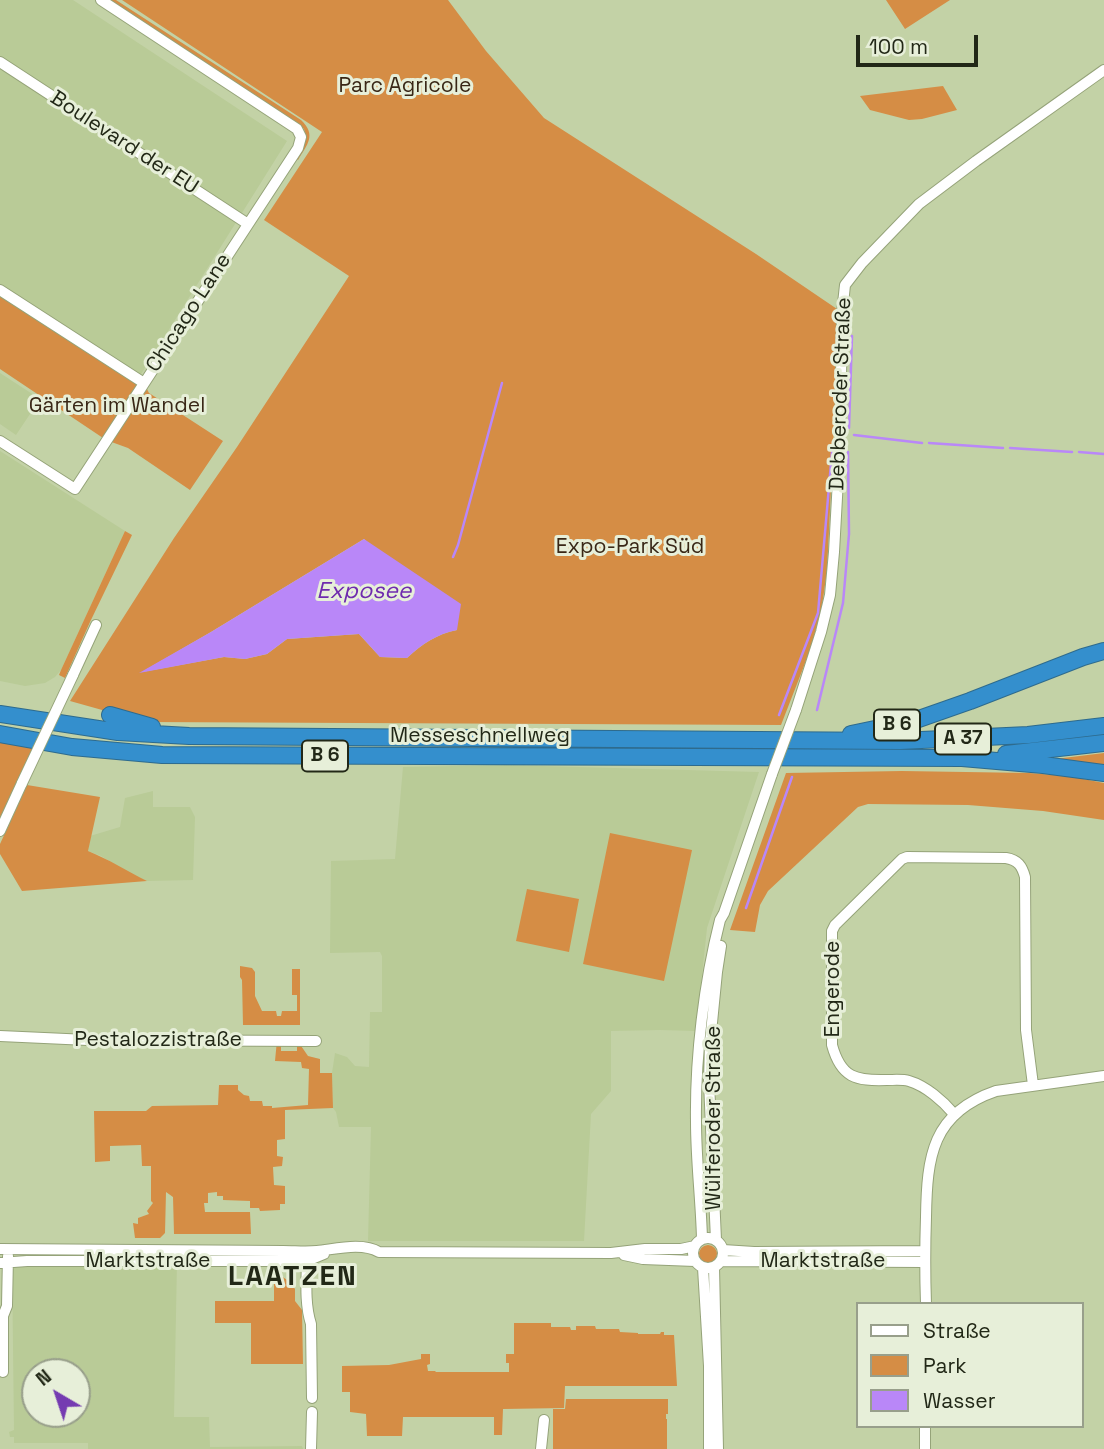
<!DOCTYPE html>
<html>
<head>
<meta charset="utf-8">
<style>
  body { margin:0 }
  #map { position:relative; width:1104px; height:1449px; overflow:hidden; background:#c3d2a6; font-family:"Space Grotesk",sans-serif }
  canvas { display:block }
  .legend { position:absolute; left:856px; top:1302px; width:228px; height:126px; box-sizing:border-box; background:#e7efd9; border:2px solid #989f8b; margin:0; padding:9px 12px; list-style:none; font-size:21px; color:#222817 }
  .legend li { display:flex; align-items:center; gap:14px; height:35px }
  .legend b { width:35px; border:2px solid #989f8b }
  .north { position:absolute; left:21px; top:1358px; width:70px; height:70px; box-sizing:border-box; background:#e7efd9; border:2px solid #989f8b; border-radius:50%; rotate:321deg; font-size:19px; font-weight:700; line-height:28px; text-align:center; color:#222817 }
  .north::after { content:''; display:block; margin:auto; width:24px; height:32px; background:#753bb1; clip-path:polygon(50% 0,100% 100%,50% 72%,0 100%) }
  .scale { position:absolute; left:856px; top:35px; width:122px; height:32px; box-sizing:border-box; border:4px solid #222817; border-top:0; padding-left:9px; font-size:21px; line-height:24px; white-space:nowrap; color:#222817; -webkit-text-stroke:5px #e7efd9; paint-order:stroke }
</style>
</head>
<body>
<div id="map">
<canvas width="1104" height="1449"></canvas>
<ul class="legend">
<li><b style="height:9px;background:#fff"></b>Straße</li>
<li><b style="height:19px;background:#d58d45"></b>Park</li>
<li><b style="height:19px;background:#b987f8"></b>Wasser</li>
</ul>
<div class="north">N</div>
<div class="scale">100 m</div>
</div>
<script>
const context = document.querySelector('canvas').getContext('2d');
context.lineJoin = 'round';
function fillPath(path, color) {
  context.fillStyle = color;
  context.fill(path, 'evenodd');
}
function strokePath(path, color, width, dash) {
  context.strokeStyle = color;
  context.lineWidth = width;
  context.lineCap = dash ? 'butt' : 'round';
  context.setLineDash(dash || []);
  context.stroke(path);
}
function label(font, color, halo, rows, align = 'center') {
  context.font = font + ' "Space Grotesk",sans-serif';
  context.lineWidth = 6;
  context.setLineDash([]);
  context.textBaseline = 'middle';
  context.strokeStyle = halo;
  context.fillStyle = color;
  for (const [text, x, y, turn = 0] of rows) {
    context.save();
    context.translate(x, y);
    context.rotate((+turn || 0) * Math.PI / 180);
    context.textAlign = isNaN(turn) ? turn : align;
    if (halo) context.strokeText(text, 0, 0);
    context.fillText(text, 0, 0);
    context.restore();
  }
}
fillPath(new Path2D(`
  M0,0H73L287,141L138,379L0,290Z
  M0,373L40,399L16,435L0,424Z
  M0,451L125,531L61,670L55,677L45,683L25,686L0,681Z
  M506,765L759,772L707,928L696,1031L660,1030L611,1031V1091L591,1114L584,1241H368L371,1127H339L336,1112L333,1108L332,1073L335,1053L347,1057L355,1066L369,1067L370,1012H382V956L380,952L330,953L331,861L395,859L403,767Z
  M153,791V807H190L195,817L193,880L147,881L130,874L101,856L88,851L90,836L120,827L125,798Z
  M177,1262L174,1417H209L210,1447L302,1446L303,1449H88V1443H14V1437H10L9,1432L14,1430L12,1263ZM35,1372H77V1414H35Z`), '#b9cb97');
fillPath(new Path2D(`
  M110,0H116L301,120C317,135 307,145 298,160L295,158L306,138L304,129L300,125Z
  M122,0H448L486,51L544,118L756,254L837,309L835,406L827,571L822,606L811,648L781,725L145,722L70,701L174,538L237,447L349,276L264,220L322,132ZM364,539L457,630C437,634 422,644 407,658L380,657L359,634L287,639L267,654L245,659L224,657L142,672L211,632Z
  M886,0H950L905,29Z
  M943,86L957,110L922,119L909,120L870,110L860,96Z
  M0,290L144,383L149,393L223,441L190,490L128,448L106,440L0,369Z
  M125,531L132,535L90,622L65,678L59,675L61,670Z
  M0,742L33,748L0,819Z
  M1104,753V767L1055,759Z
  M902,771L1029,773L1068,776L1104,783V820L1043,811L968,805L868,804L858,807L768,891L760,905L755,932L730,930L786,773Z
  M27,785L100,797L88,851C108,859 127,871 147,881L22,891L0,854V844Z
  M610,833L692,850L664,981L583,964Z
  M527,889L579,899L569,952L516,941Z
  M240,966L252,968L255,972V996L262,1011H276L277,1016H281L282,1011H297V995H292V969H300V1025H243L242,980L240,977Z
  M277,1040H281V1051H297V1040L308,1056L320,1059V1073H332L333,1108L285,1110V1139L277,1140V1156L283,1157L282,1166L273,1167L274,1185L285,1186V1204H280V1210L260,1211L259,1208H250V1201L223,1200V1196H217V1192L208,1193V1203H204L205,1212H250L251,1234H174L173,1197L166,1192L165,1233L160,1238H135L133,1223L138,1224V1218L149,1214L147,1211L153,1203L151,1201V1166H142L141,1145L110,1146V1161L95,1162L94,1111H146L152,1106L218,1105L219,1085H238V1090L244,1095L249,1096L250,1101H262L263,1106H272V1108L308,1105L309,1069L302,1068L301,1062L275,1061Z
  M699 1254a9 9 0 1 1 18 0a9 9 0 1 1-18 0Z
  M274,1274C283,1275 290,1282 295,1289V1301L302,1310L303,1364H251V1323H215V1301H274Z
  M514,1323H551V1327H570L571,1330H576V1326H595L596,1329H619L620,1332L638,1333V1334H660L661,1332H664V1335H674L677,1386H565L564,1408L503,1409L502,1435H494V1417H403L402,1436H367L366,1414L350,1412V1392H342V1366L389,1365L421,1359V1354H430V1364L427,1365L428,1371H435L436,1372H509V1363H506V1354H514Z
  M566,1399H668V1414H666V1419H667V1449H553V1409H565Z`), '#d58d45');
fillPath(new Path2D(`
  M364,539L461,604L457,630C437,634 422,644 407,658L380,657L359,634L287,639L267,654L245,659L224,657L139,673L211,632Z`), '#b987f8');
strokePath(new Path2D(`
  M849,428L852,336
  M854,435L922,443
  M929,443L1003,448
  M1010,448L1072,452
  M1079,452L1104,454
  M453,557L458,545L502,383
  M817,710L843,603L849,534L848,452
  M779,715L818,613L832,452
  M746,908L792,777`), '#b987f8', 2.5);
const minor = new Path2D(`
  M0,62L248,224
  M0,290L144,383
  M0,441L75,489L298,148L301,137L297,129L101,0
  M73,675L96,625
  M796,710L821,632L830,595L834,552L840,443L842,313L845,285L862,263L919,204L976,161L1104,70
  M0,831L22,783
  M0,1036L88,1040L316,1041
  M954,1114C943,1101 926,1086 909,1081C902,1079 894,1080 887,1080C856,1081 841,1078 832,1045V931L835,925L902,859L907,857L1006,858C1018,860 1022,866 1025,877L1026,1030L1033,1085
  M693 1253a15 15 0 1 1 30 0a15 15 0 1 1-30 0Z
  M702,1239C701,1200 696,1161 696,1122C695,1057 704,983 720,920L724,913L772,774
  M716,1240L709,1082L710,1043L717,972L721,946
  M0,1249L283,1251C295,1251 306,1252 317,1251C336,1249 362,1242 379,1252L611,1253L645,1249H681L695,1246
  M723,1250L754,1252L925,1251
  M307,1255C307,1277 304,1302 311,1324L312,1398
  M624,1255L643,1259L695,1261
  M721,1261L925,1262
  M0,1263L27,1261H307L324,1254
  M714,1267L718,1449
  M703,1268L709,1366V1449
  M926,1304C925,1275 925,1246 926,1217C927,1156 932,1113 996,1091L1104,1076
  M3,1372V1316L7,1306L8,1256
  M311,1449L312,1412
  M541,1449L544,1420
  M925,1449V1426`);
const highway = new Path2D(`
  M0,714L118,732L189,736L900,741L1028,735L1104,726
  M110,715L152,727
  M0,734L72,747L162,755L962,758L1043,765L1104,773
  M851,734L913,721L970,701L1083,657L1104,651
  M1006,754L1104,743`);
strokePath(minor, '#95a379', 12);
strokePath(highway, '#2e6b8d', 18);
strokePath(minor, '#fff', 10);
strokePath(highway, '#348fcd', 16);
const minorBridge = new Path2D(`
  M772,774L796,710
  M22,783L73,675`);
strokePath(minorBridge, '#95a379', 12, []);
strokePath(minorBridge, '#fff', 10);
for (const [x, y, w] of [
  [897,725,46],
  [963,739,56],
  [325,756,46]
]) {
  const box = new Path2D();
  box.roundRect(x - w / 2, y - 15.5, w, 31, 5);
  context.fillStyle = '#e7efd9';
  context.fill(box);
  strokePath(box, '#222817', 2);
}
label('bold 19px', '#222817', null, [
  ["B 6",897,725],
  ["A 37",963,739],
  ["B 6",325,756]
]);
label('21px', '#392716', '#e7efd9', [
  ["Parc Agricole",405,86],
  ["Gärten im Wandel",117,406],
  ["Expo-Park Süd",630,547]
]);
label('21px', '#222817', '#e7efd9', [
  ["Boulevard der EU",124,143,33],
  ["Chicago Lane",189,313,-57],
  ["Debberoder Straße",841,394,-88],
  ["Messeschnellweg",480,736],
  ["Engerode",833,989,-90],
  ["Pestalozzistraße",158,1040],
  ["Wülferoder Straße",714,1118,-90],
  ["Marktstraße",148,1261],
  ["Marktstraße",823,1261]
]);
label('italic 23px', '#6f2bae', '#e7efd9', [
  ["Exposee",364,592]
]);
context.letterSpacing = '2px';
label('bold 28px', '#222817', '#e7efd9', [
  ["LAATZEN",293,1277]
]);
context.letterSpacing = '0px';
</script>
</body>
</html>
